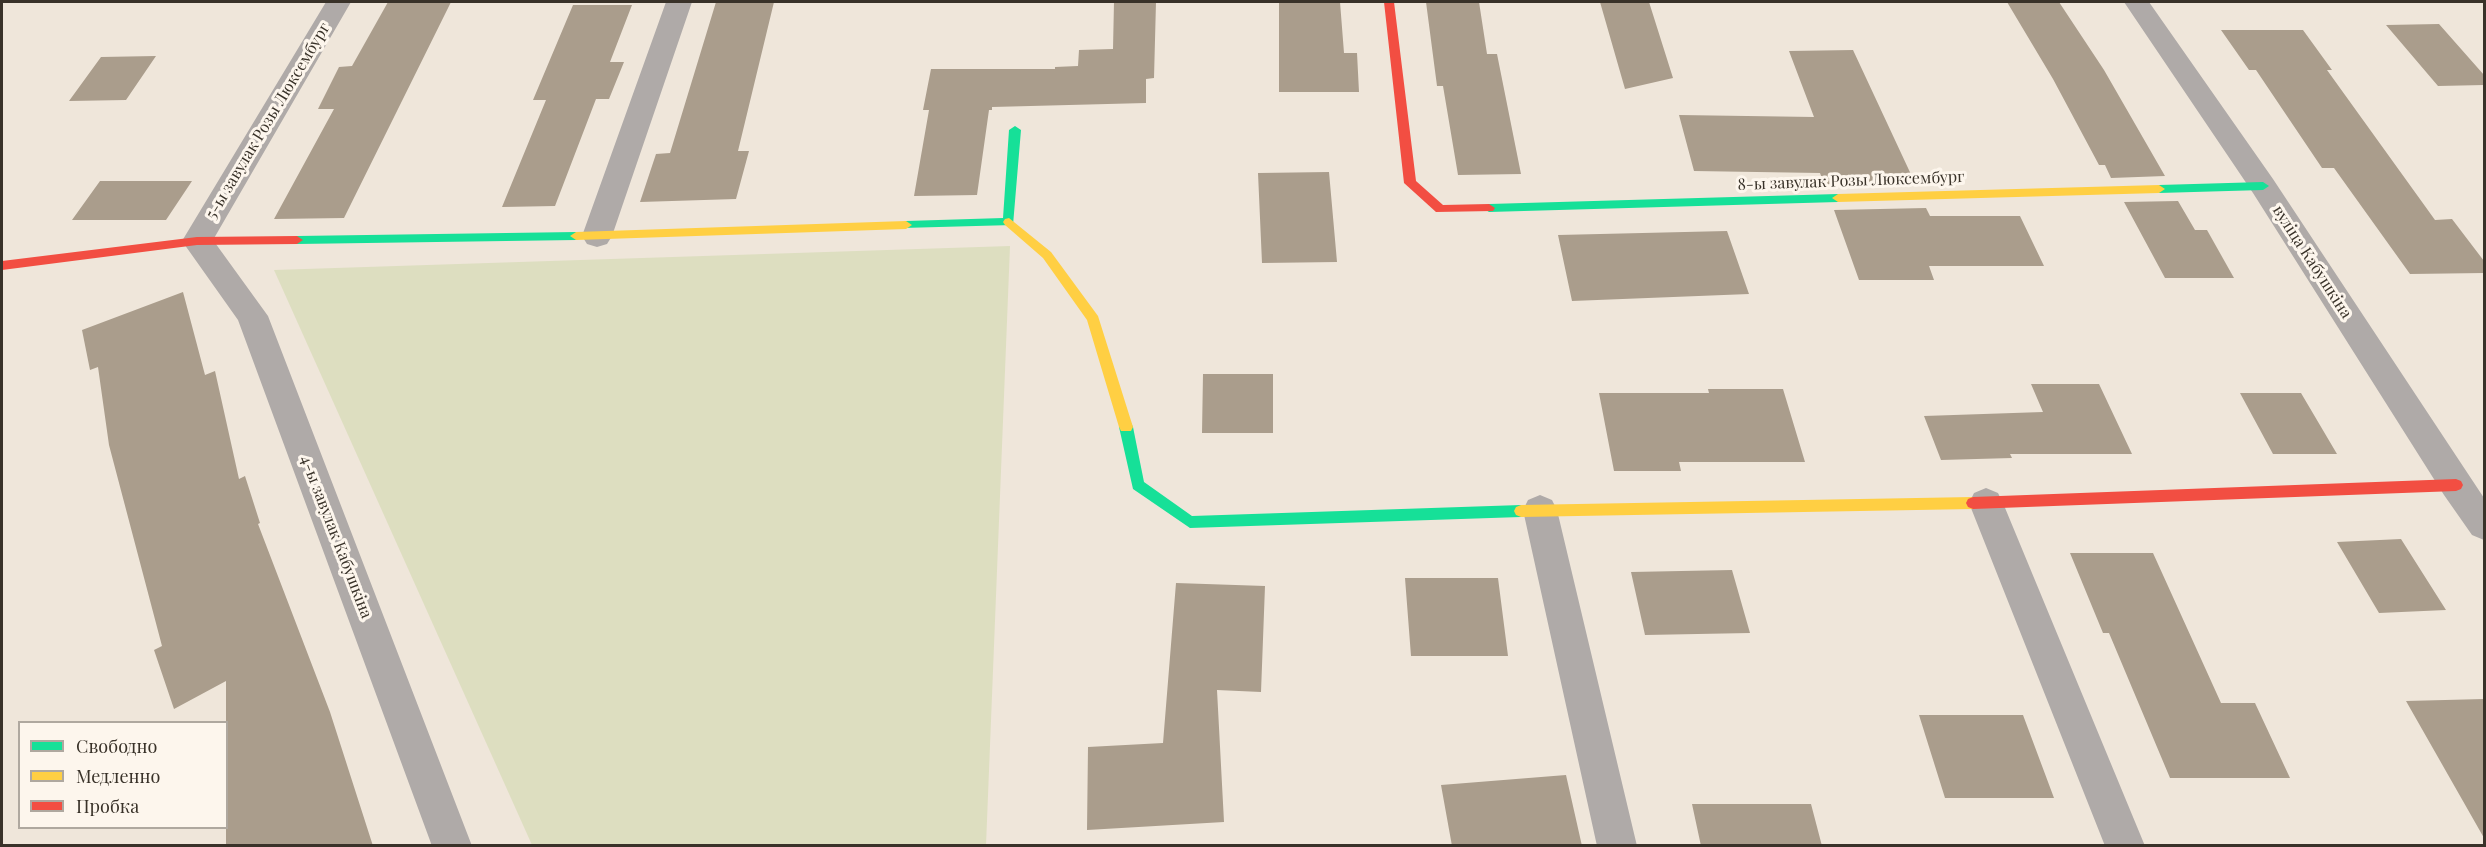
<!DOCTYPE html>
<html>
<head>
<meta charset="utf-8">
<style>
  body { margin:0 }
  #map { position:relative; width:2486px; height:847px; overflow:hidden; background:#efe6da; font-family:"Playfair Display",serif }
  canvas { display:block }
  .frame { position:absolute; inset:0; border:3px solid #393229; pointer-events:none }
  .legend { position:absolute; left:18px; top:721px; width:210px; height:108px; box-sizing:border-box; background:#fdf6ed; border:2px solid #afa89f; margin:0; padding:8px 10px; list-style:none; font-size:18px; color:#393229 }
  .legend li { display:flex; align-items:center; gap:12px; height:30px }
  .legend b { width:30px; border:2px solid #afa89f }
</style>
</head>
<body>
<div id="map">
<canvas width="2486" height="847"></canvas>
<div class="frame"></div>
<ul class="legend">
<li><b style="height:8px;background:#16e098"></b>Свободно</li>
<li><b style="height:8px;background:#ffcf43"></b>Медленно</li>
<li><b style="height:8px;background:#f24e42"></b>Пробка</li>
</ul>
</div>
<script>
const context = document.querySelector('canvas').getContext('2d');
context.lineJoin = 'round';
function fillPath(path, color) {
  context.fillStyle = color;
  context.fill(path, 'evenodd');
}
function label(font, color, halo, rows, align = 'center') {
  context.font = font + ' "Playfair Display",serif';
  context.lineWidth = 6;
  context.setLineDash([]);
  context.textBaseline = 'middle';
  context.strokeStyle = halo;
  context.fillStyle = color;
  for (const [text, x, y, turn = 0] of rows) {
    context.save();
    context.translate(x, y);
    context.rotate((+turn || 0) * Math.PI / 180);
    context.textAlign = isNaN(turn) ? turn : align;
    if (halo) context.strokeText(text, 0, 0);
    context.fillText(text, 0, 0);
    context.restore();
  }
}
fillPath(new Path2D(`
  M1010,246L986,845H532L274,270Z`), '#dddec0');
fillPath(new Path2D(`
  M388,2H451L344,218L274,219L334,109H318L339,67L352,66Z
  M716,2H774L738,151H749L736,199L640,202L656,154L670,153Z
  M1114,2H1156L1154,78L1146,79V103L992,107V110H989L977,195L914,196L929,110H923L931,69H1055V67L1078,66L1079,50L1113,49Z
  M1279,2H1340L1344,53H1357L1359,92H1279Z
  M1426,2H1479L1487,54H1497L1521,174L1458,175L1443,86H1437Z
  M1600,2H1649L1673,78L1625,89Z
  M2007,2H2059L2104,70L2165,176L2111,178L2105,165H2099L2053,79Z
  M573,5H632L610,62H624L609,99H596L555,206L502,207L546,100H533Z
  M2439,24L2484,75V85L2438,86L2386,25Z
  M2221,30H2303L2332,70H2327L2435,220L2452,219L2484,261V273L2410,274L2334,168H2322L2256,70H2249Z
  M1853,50L1915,183L1825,186L1820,173L1694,171L1679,115L1814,117L1789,51Z
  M156,56L126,100L69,101L101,57Z
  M1329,172L1337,262L1262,263L1258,173Z
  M100,181H192L166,220H72Z
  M2178,201L2195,230H2207L2234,278H2165L2124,202Z
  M1926,208L1930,216H2020L2044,266H1929L1934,280H1859L1834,210Z
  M1727,231L1749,294L1572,301L1558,235Z
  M183,292L205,375L215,371L239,479L245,476L260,523L258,524L330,712L373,846H226V681L174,709L154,650L162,646L109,445L98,367L90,370L82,330Z
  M1203,374H1273V433H1202Z
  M2031,384H2099L2132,454H2010L2012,458L1941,460L1924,416L2043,412Z
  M1708,389H1783L1805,462H1679L1681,471H1614L1599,393H1709Z
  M2240,393H2301L2337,454H2273Z
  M2401,539L2446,610L2379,613L2337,542Z
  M2070,553H2153L2221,703H2255L2290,778H2170L2109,633H2103Z
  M1732,570L1750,633L1645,635L1631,572Z
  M1405,578H1498L1508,656H1411Z
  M1176,583L1265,586L1261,692L1217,690L1224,822L1087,830L1088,747L1163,743Z
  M2484,699V838L2406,701Z
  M1919,715H2023L2054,798H1945Z
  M1566,775L1582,846H1452L1441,785Z
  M1692,804H1811L1822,846H1701Z`), '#aa9d8c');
fillPath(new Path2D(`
  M326,2H351L213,240L268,316L472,846H432L238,320L182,241Z
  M666,2H692L612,236L607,244L597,247L587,244L582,236Z
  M2124,2H2149L2273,179L2484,498V540L2472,535L2444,495L2253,193Z
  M1986,488L1998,493L2003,503L2145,846H2105L1969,503L1974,493Z
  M1540,495L1552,500L1557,510L1637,846H1597L1523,510L1528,500Z`), '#afaaa8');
fillPath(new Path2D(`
  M1015,126L1021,130L1013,225L902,228L900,225L906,221L1003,218L1009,130Z
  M2263,182L2269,186L2263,190L2159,193L2153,189L2159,185Z
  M1838,194L1844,198L1838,202L1489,212L1483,208L1489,204Z
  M576,232L582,236L576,240L297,244L291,240L297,236Z
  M1126,422L1131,423L1133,427L1144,482L1192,516L1521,505L1526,507L1528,511L1526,515L1521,517L1190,528L1133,489L1119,427L1121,423Z`), '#16e098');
fillPath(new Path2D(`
  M2159,185L2165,189L2159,193L1838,202L1832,198L1838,194Z
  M1009,218L1051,252L1098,316L1133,427L1131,431H1121L1119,427L1087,320L1043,258L1005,225L1003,222L1005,219Z
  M906,221L912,225L906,229L576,240L570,236L576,232Z
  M1973,497L1978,499L1980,503L1978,507L1973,509L1521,517L1516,515L1514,511L1516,507L1521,505Z`), '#ffcf43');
fillPath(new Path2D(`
  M1384,2H1394L1416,181L1443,205L1489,204L1495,208L1493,211L1436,212L1404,183Z
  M297,236L303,240L297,244L197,245L2,270V261L197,237Z
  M2456,479L2461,481L2463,485L2461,489L2456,491L1973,509L1968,507L1966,503L1968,499L1973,497Z`), '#f24e42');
label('16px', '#393229', '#fdf6ed', [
  ["5-ы завулак Розы Люксембург",268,121,-59],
  ["8-ы завулак Розы Люксембург",1851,181,-2],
  ["вуліца Кабушкіна",2312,262,57],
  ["4-ы завулак Кабушкіна",336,537,69]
]);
</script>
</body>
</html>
